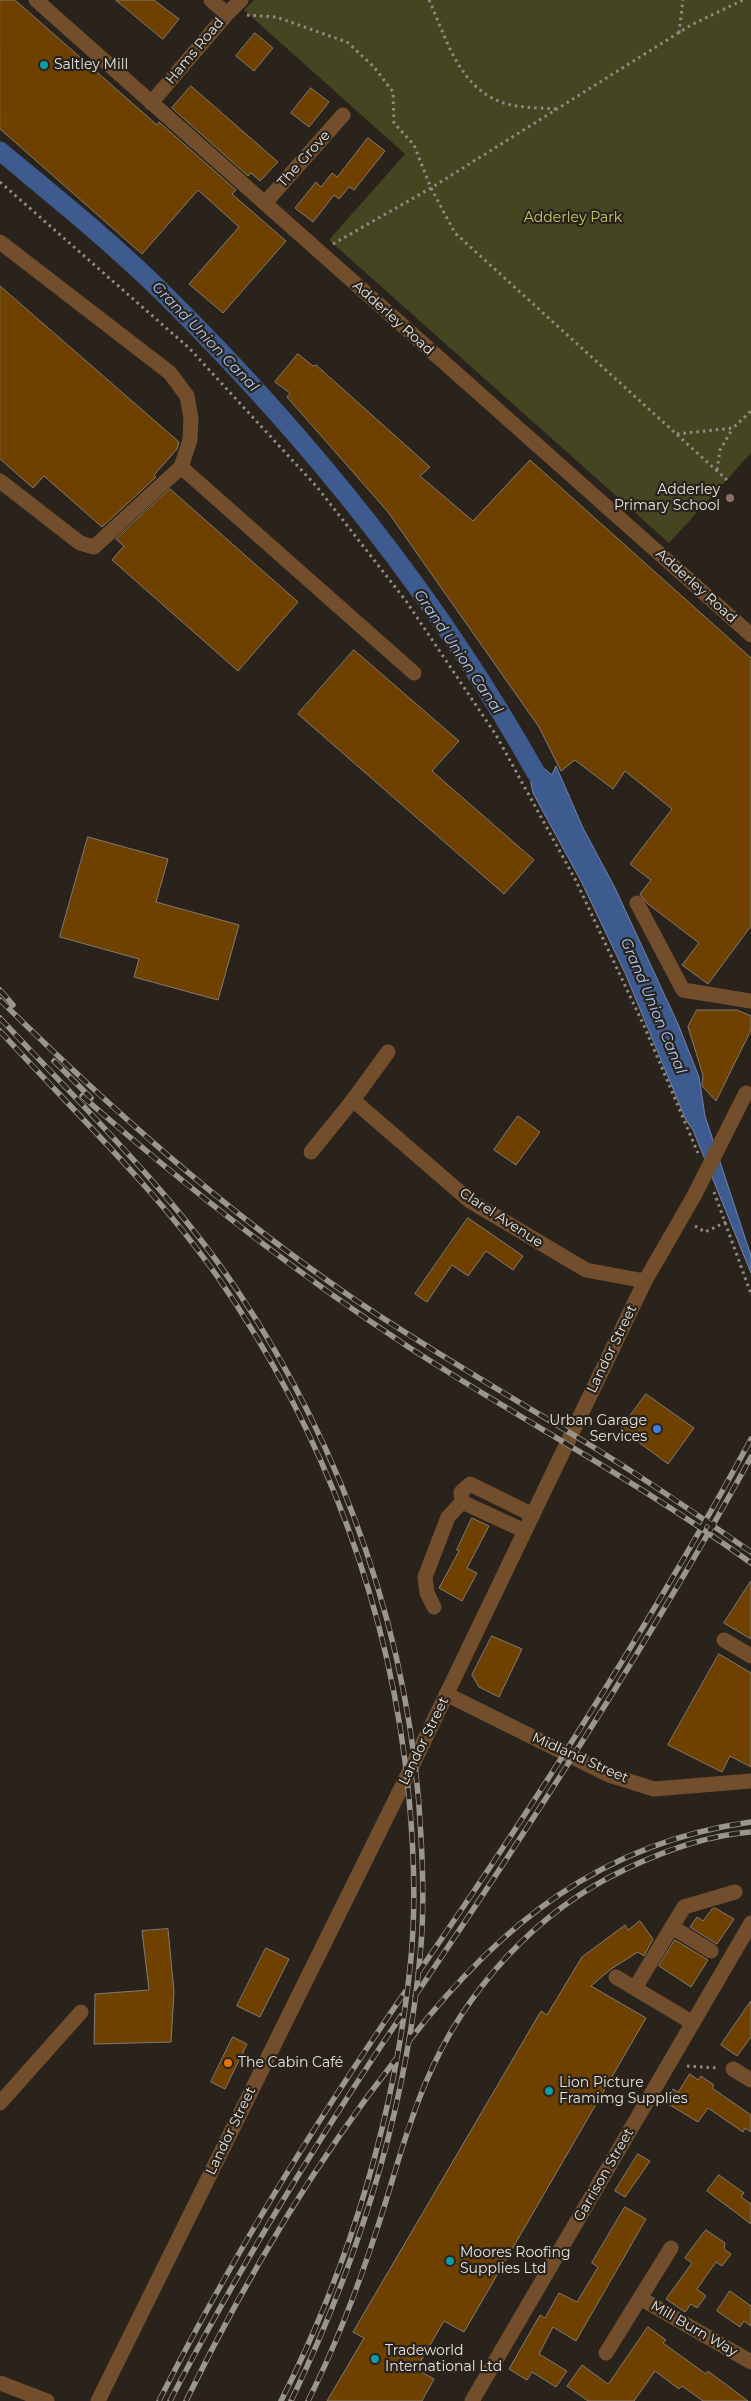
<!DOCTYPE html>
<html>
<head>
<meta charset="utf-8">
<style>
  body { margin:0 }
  canvas { display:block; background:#29231b }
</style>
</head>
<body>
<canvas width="751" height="2401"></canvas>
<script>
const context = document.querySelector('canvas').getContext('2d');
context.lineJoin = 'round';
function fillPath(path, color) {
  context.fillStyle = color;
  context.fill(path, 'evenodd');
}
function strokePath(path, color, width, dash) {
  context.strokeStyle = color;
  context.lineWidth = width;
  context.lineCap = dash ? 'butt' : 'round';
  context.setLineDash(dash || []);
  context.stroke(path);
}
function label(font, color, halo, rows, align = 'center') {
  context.font = font + ' Montserrat,sans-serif';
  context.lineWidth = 4.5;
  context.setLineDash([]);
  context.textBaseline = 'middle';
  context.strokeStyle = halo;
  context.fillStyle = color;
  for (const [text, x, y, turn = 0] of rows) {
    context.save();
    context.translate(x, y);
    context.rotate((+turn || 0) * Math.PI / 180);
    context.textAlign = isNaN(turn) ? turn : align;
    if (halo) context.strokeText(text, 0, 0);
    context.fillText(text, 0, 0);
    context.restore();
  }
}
fillPath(new Path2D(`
  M254,0H751V453L669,543L329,240L405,154L244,10Z`), '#434620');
const water = new Path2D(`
  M528,749L540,765L552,775L556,766L583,828L615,888L678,1024L699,1077L705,1116L751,1256V1273L693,1130L686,1120L625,973L582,883L533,793L527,764L520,754Z`);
fillPath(water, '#3e5b90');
strokePath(water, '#7184a7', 1);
strokePath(new Path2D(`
  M0,151C54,196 109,240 160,290C305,433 436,594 536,773`), '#3e5b90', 19);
const building = new Path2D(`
  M0,0H15L157,125L159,122L236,190L232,194L286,241L223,313L189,284L239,227L198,190L142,254L0,129Z
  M116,0H154L179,19L163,39Z
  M255,33L273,48L254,71L236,56Z
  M191,86L278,162L260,181L251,173L248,176L172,108Z
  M311,88L329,102L309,127L291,113Z
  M368,138L385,151L354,190L349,187L339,199L334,195L313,222L295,208L316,182L321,187L332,173L337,177Z
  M0,286L179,442L177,449L154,475L156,477L102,527L44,476L33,488L0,459Z
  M298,354L313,366L316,365L430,467L420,476L473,521L530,460L751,658V926L708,984L682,965L699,943L648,904L640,894L651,880L630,864L672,809L625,771L613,789L575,760L561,771L539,727L388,512L287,397L290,393L275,382Z
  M170,489L298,602L238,671L112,560L124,546L116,539Z
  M354,650L459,741L432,771L534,860L504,894L298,714Z
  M88,837L168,859L156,902L239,925L218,1000L134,977L139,959L60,937Z
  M697,1010H737L751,1016V1030L716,1101L702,1086L703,1075L688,1027Z
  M518,1116L540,1132L516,1165L494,1150Z
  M468,1218L523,1256L513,1270L486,1251L468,1276L452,1265L427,1302L415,1294Z
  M646,1394L694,1428L668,1464L621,1429Z
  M472,1518L489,1526L467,1568L477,1573L462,1601L439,1588L459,1551L457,1550Z
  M751,1581V1639L724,1623Z
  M492,1636L522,1649L499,1697L479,1687L472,1675Z
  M719,1654L751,1673V1767L730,1756L722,1772L668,1745Z
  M715,1908L734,1919L717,1944L690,1927L697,1917L703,1921L712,1909Z
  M640,1921L653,1939L644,1956L638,1952L611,1969L591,1986L646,2018L464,2332L444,2321L416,2369L434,2379L422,2401H327L364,2338L353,2332L541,2011L547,2015L582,1957L625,1925L628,1930Z
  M168,1929L174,1992L171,2042L94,2044L95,1994L149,1990L142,1931Z
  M675,1940L708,1960L691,1987L659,1966Z
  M266,1948L289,1959L260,2017L237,2006Z
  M751,2001V2037L737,2056L721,2045Z
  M233,2037L247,2044L225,2089L211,2082Z
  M690,2074L698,2080L701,2076L714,2085L712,2088L751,2115V2132L745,2128L743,2132L708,2108L698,2122L665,2102L673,2089L678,2092Z
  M638,2154L650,2161L625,2197L615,2191Z
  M719,2175L744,2193L741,2197L751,2204V2224L707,2191Z
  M625,2207L646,2219L576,2341L553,2327L539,2354L567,2371L556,2387L532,2372L527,2380L509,2369L540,2315L545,2318L559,2293L577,2302L598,2267L592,2263Z
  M706,2230L725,2243L724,2249L731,2254L722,2266L716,2262L697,2289L706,2296L697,2308L691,2304L685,2312L666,2299L692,2263L685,2258Z
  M730,2291L751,2306V2326L744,2321L740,2327L717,2311Z
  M648,2327L666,2340L663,2343L706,2374L708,2371L748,2401H703L682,2386L679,2389L655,2371L634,2401H588L567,2386L582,2365L608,2384Z`);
fillPath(building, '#6f4100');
strokePath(building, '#837a72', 1);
strokePath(new Path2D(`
  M429,0C448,42 460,93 511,105C526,108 543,108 558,109
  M247,15L276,17L347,42L374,67L393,92L394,123L414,145L431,188L455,233L727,480
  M679,33L683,0
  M0,182L189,348L317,487L406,601L496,735L575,879L645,1028L698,1153
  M333,244L431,188L691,25L743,0
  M677,434L733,428L751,411
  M717,470L720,450L733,428
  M714,1192L751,1294
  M695,1226L705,1232L726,1222
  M687,2066L718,2068`), '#908b85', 3, [2.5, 4]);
strokePath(new Path2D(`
  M36,0L751,635
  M211,0L227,14
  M151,103L227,14L241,0
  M265,203L343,115
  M0,242L170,373L187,396L191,418L190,440L181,467L94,547L80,543L0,481
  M181,467L414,673
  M637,903L683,990L751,1001
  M353,1100L470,1201L586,1270L645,1281
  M311,1152L353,1100L388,1052
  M525,1531L462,1502L461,1492L470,1484L533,1515
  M434,1607L427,1593L425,1577L448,1517L462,1502
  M724,1640L751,1656
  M446,1694L609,1775L654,1789L751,1781
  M672,1927L711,1951
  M616,1977L693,2023
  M635,1988L684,1907L735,1892
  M733,2069L751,2080
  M0,2103L81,2012
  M640,2298L671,2248
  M606,2353L640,2298L751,2362
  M0,2383L47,2401
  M98,2401L412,1766L645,1281L694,1196
  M472,2401L751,1923`), '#724e2c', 15);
const rail = new Path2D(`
  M0,990L13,1005
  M0,1000C110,1108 224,1210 351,1297C429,1350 510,1396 590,1445C645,1479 698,1515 751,1552
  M0,1018C82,1106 170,1190 237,1290C345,1451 412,1643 421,1837C423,1873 424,1909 421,1945C408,2104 360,2257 291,2401
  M0,1031C74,1112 154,1187 217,1276C324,1430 392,1611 409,1798C414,1851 416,1905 411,1958C396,2112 351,2263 281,2401
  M54,1061L91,1098
  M82,1096C185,1186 293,1271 407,1346C521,1420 641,1483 751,1563
  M418,1973C537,1801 651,1623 751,1439
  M415,1996C534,1820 649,1643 751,1457
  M409,2041C500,1924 601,1843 751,1822
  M159,2401C231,2258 315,2123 405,1992
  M170,2401C239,2267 317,2141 401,2016
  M186,2401C245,2280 313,2165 396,2059
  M308,2401C335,2347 357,2290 376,2232C393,2182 405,2130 426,2082C464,1991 536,1911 626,1869C664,1851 708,1835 751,1832`);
strokePath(rail, '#9a958f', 5.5);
strokePath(rail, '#29231b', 4, [11]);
strokePath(new Path2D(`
  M694,1196L746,1093`), '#724e2c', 15);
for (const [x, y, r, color] of [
  [44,65,5,"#0f9aa8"],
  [730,498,5,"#8d6e63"],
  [657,1429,5,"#3f7fe0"],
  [228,2063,5,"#e8710a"],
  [549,2091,5,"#0f9aa8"],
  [450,2261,5,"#0f9aa8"],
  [375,2359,5,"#0f9aa8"]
]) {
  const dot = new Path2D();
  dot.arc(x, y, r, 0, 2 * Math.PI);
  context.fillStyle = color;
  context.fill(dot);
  strokePath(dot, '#29231b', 2);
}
label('14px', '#e7e3de', '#29231b', [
  ["Hams Road",195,51,-50],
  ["The Grove",304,159,-48],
  ["Adderley Road",393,318,42],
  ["Adderley Road",696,586,42],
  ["Clarel Avenue",501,1218,33],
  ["Landor Street",612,1349,-64],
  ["Landor Street",424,1741,-64],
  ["Midland Street",580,1758,24],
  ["Landor Street",231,2131,-64],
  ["Garrison Street",604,2175,-60],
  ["Mill Burn Way",694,2329,30]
]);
label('14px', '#e7e3de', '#29231b', [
  ["Saltley Mill",54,65],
  ["Adderley",720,490,"right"],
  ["Primary School",720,506,"right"],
  ["Urban Garage",647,1421,"right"],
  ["Services",647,1437,"right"],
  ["The Cabin Café",238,2063],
  ["Lion Picture",559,2083],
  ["Framimg Supplies",559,2099],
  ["Moores Roofing",460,2253],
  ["Supplies Ltd",460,2269],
  ["Tradeworld",385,2351],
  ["International Ltd",385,2367]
], 'left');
label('14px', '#c3ca68', '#29231b', [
  ["Adderley Park",573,218]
]);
label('italic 15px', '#adc8f8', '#29231b', [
  ["Grand Union Canal",205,337,46],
  ["Grand Union Canal",458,652,56],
  ["Grand Union Canal",653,1006,67]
]);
</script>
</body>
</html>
